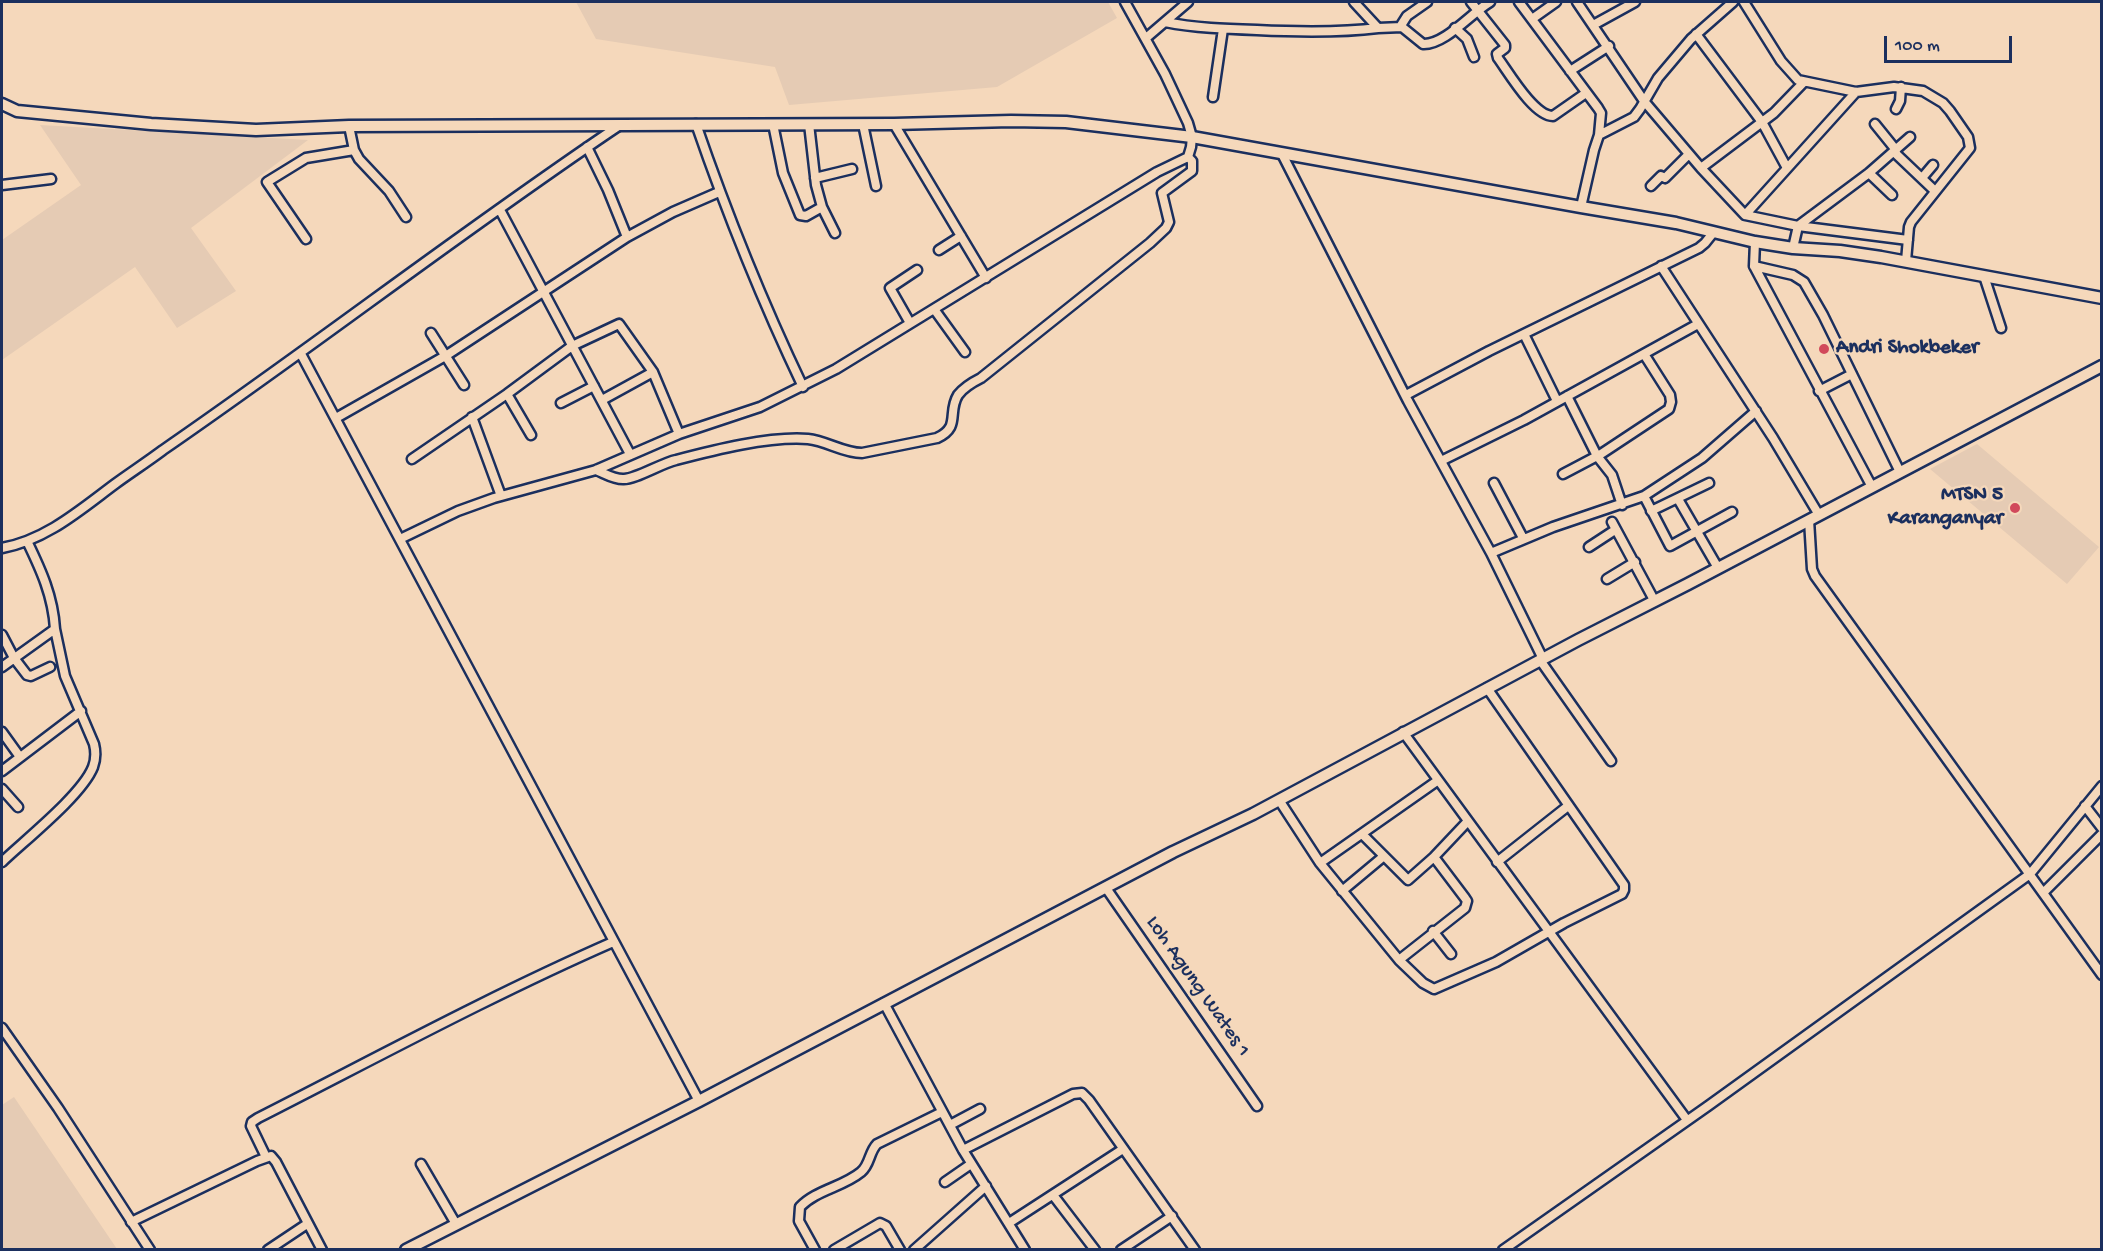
<!DOCTYPE html>
<html>
<head>
<meta charset="utf-8">
<style>
  body { margin:0 }
  #map { position:relative; width:2103px; height:1251px; overflow:hidden; background:#f5d8bb; font-family:"Gochi Hand",sans-serif }
  canvas { display:block }
  .frame { position:absolute; inset:0; border:3px solid #1b2f5e; pointer-events:none }
  .scale { position:absolute; left:1884px; top:36px; width:128px; height:27px; box-sizing:border-box; border:3px solid #1b2f5e; border-top:0; padding-left:8px; font-size:18px; line-height:21px; white-space:nowrap; color:#1b2f5e; -webkit-text-stroke:4px #f5d8bb; paint-order:stroke }
</style>
</head>
<body>
<div id="map">
<canvas width="2103" height="1251"></canvas>
<div class="frame"></div>
<div class="scale">100 m</div>
</div>
<script>
const context = document.querySelector('canvas').getContext('2d');
context.lineJoin = 'round';
function fillPath(path, color) {
  context.fillStyle = color;
  context.fill(path, 'evenodd');
}
function strokePath(path, color, width, dash) {
  context.strokeStyle = color;
  context.lineWidth = width;
  context.lineCap = dash ? 'butt' : 'round';
  context.setLineDash(dash || []);
  context.stroke(path);
}
function label(font, color, halo, rows, align = 'center') {
  context.font = font + ' "Gochi Hand",sans-serif';
  context.lineWidth = 4.5;
  context.setLineDash([]);
  context.textBaseline = 'middle';
  context.strokeStyle = halo;
  context.fillStyle = color;
  for (const [text, x, y, turn = 0] of rows) {
    context.save();
    context.translate(x, y);
    context.rotate((+turn || 0) * Math.PI / 180);
    context.textAlign = isNaN(turn) ? turn : align;
    if (halo) context.strokeText(text, 0, 0);
    context.fillText(text, 0, 0);
    context.restore();
  }
}
fillPath(new Path2D(`
  M576,2H1108L1117,18L997,87L789,105L775,67L596,39Z
  M40,125L308,140L191,228L236,291L177,328L135,267L2,360V240L81,185Z
  M1977,444L2099,547L2067,584L1930,469Z
  M14,1097L117,1249H2V1105Z`), '#e5cbb4');
const minor = new Path2D(`
  M1354,2L1378,28L1402,27L1423,44C1445,45 1471,13 1490,2
  M1471,2L1505,45V48L1497,54L1498,58C1509,73 1534,116 1553,116L1586,93
  M1519,2L1598,108L1601,113L1599,135
  M1577,2L1644,101L1701,168L1745,215L1798,226L1908,240
  M1744,2L1781,61L1798,80L1856,92L1894,87L1923,91L1943,103L1950,111L1968,137L1970,148L1911,222L1909,227L1906,261
  M1532,19L1556,2
  M1165,22C1195,28 1226,29 1257,30C1298,32 1338,33 1378,28
  M1595,24L1635,2
  M1400,27L1407,16L1427,2
  M1455,28L1467,39L1474,57
  M1696,34L1762,122L1787,168
  M1146,38L1188,2
  M1570,71L1609,46
  M1213,97L1223,29
  M1896,109L1900,101L1901,87
  M696,124C727,214 762,301 803,387
  M773,124L783,173L800,215L806,216L822,207
  M809,124L816,185L822,207L835,233
  M863,124L876,186
  M894,124L986,278
  M1875,124L1896,150
  M349,126L354,150L359,159L389,191L406,217
  M587,147L608,190L627,237
  M1894,152L1935,191
  M1282,154L1408,401L1491,553L1543,659
  M1701,168L1774,113L1804,82
  M1869,173L1892,195
  M815,178L852,169
  M1922,178L1933,165
  M2,185L51,179
  M1651,186L1661,176L1665,178L1689,154
  M1581,207L1594,150L1599,135L1634,117L1640,109L1658,78L1691,39L1733,2
  M500,210L630,454
  M1745,215L1856,92
  M306,239L267,182L306,158L354,150
  M1755,242L1754,266L1872,487
  M1793,248L1798,226L1869,173L1910,137
  M939,250L961,236
  M1661,266L1773,438L1819,515
  M1754,266L1793,275L1804,282L1823,315L1900,472
  M1984,276L2001,328
  M934,309L965,352
  M910,323L890,288L917,270
  M431,333L464,385
  M1524,334L1557,401
  M301,354L699,1101
  M1819,391L1852,374
  M507,394L531,435
  M1406,395L1489,351L1699,248L1705,243L1713,233
  M1567,396L1597,456L1612,475L1622,505
  M602,400L653,372
  M561,403L594,386
  M472,417L501,496
  M336,418L447,355L627,237L673,212L719,192
  M412,459L507,394L572,346L619,324L653,372L679,434
  M1441,461L1524,420L1698,324
  M596,470C604,473 613,479 623,479C634,480 662,463 676,460C714,450 769,436 808,439C827,441 843,453 862,453L937,438C961,427 947,413 958,395C964,387 973,382 981,378L1150,243L1166,228L1169,222L1162,193L1192,171V161L1188,157
  M1563,474L1601,454L1669,409L1671,402L1670,395L1644,354
  M1494,483L1523,538
  M1644,496L1670,546L1732,512
  M1678,499L1718,568
  M1651,511L1709,483
  M1809,520L1812,569L1815,576L2102,975
  M1612,522L1654,600
  M400,539L458,511L494,498L596,470L679,434L760,407L836,369L1157,172L1188,157L1191,147L1192,137L1188,123L1165,74L1125,2
  M1589,547L1615,530
  M2,548C46,540 80,510 115,484C130,473 147,462 163,450C317,344 465,229 620,125
  M1491,553L1553,527L1644,496L1702,458L1756,411
  M1607,579L1635,562
  M2,635L14,658L27,675L31,676L50,667
  M1540,660L1611,761
  M2,667L55,629C53,596 41,570 27,541
  M2,732L20,757
  M1403,732L1687,1120
  M2,771L81,711
  M2,789L18,807
  M1279,800L1320,863L1399,960L1423,983L1434,989L1496,962L1564,923L1622,894L1624,890V885L1487,688
  M2085,806L2102,828
  M1362,834L1408,880L1434,857L1468,821
  M2,862C25,840 82,795 93,767C96,759 96,752 94,744L65,676L55,629
  M1497,862L1568,806
  M1320,863L1437,781
  M1106,888L1257,1106
  M1342,891L1384,856
  M2043,893L2102,834
  M1433,931L1451,954
  M1399,960L1465,908L1467,901L1465,898L1434,857
  M884,1003L963,1150L1025,1250
  M2,1028L58,1108L150,1250
  M950,1125L980,1109
  M963,1150L1073,1094L1082,1093L1089,1100L1195,1250
  M266,1157L251,1126L252,1122L258,1118C376,1058 492,995 613,942
  M421,1164L456,1224
  M945,1182L971,1164
  M1053,1195L1095,1250
  M131,1222L257,1161L271,1156L276,1162L322,1250
  M1009,1223L1123,1149
  M268,1250L307,1224
  M815,1250L799,1221L800,1207C816,1190 843,1187 861,1172C870,1165 869,1152 877,1144L942,1112
  M834,1250L880,1223L886,1226L900,1250
  M914,1250L986,1186
  M1121,1250L1172,1216
  M1503,1250L1708,1106L2030,874L2102,786`);
const major = new Path2D(`
  M2,104L17,111L151,124L256,130L349,126L894,124L1011,121L1066,122L1192,137L1581,207L1676,223L1755,242L1793,248L1840,251L1881,257L2102,298
  M406,1250L699,1101L1173,852L1253,814L1578,640L1688,584L2102,366`);
strokePath(minor, '#1b2f5e', 13);
strokePath(major, '#1b2f5e', 15);
strokePath(minor, '#f5d8bb', 8);
strokePath(major, '#f5d8bb', 10);
for (const [x, y, r, color] of [
  [1824,349,6,"#d1495b"],
  [2015,508,6,"#d1495b"]
]) {
  const dot = new Path2D();
  dot.arc(x, y, r, 0, 2 * Math.PI);
  context.fillStyle = color;
  context.fill(dot);
  strokePath(dot, '#f5d8bb', 2);
}
label('bold 21px', '#1b2f5e', '#f5d8bb', [
  ["Andri Shokbeker",1836,349],
  ["MTSN 5",2003,496,"right"],
  ["Karanganyar",2003,520,"right"]
], 'left');
label('21px', '#1b2f5e', '#f5d8bb', [
  ["Loh Agung Wates 1",1197,987,55]
]);
</script>
</body>
</html>
